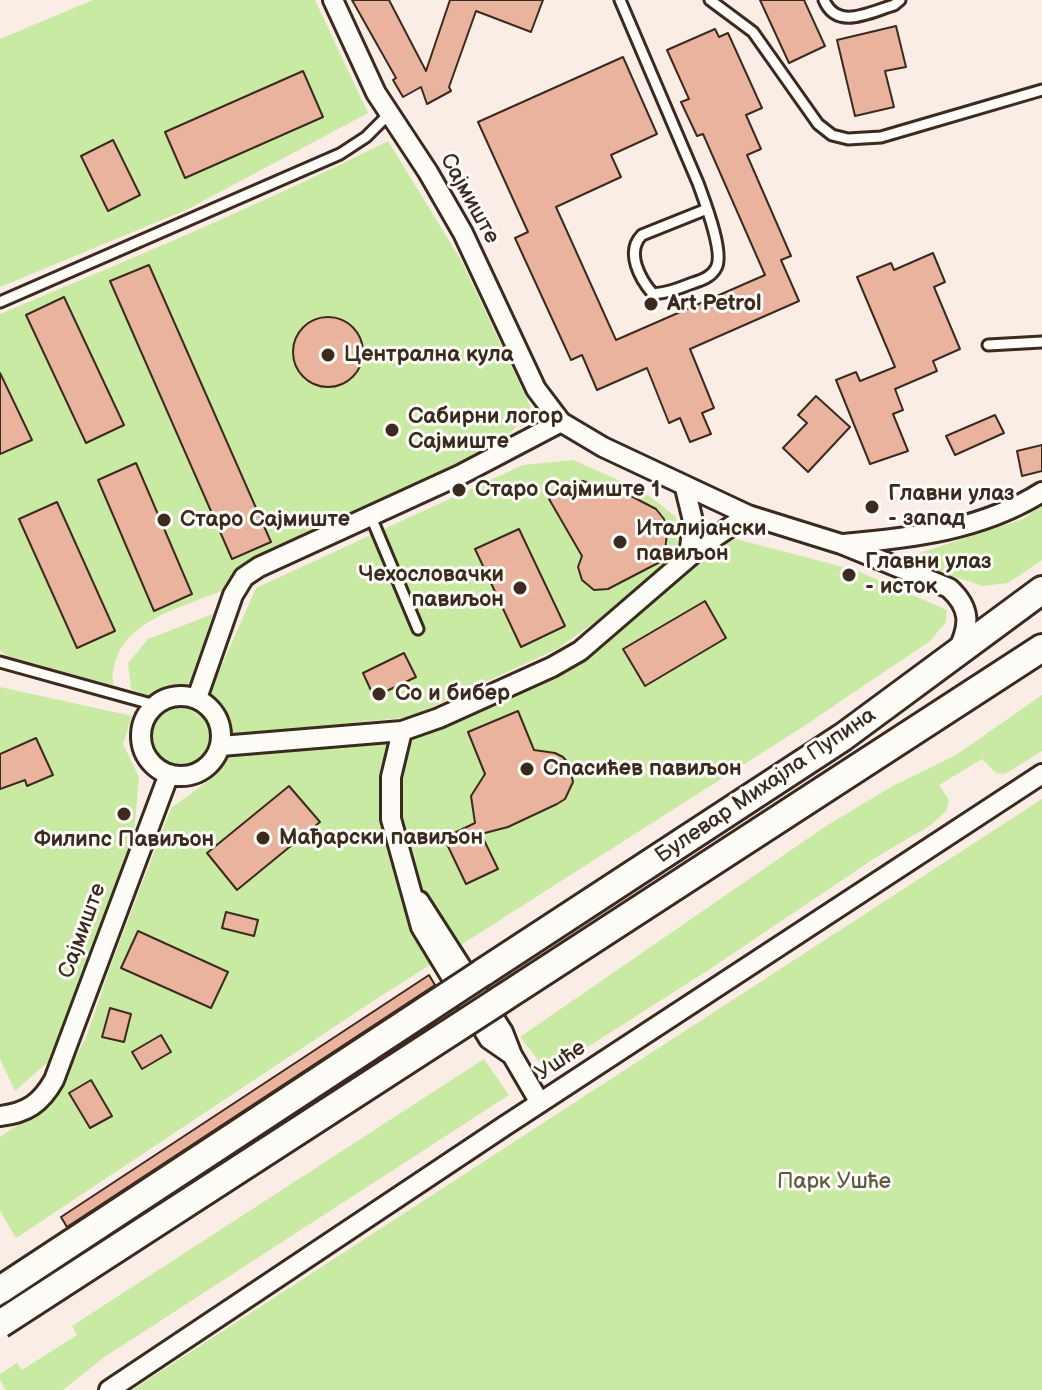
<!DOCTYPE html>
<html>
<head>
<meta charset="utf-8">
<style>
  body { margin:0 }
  canvas { display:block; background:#f9ede5 }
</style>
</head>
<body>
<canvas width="1042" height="1390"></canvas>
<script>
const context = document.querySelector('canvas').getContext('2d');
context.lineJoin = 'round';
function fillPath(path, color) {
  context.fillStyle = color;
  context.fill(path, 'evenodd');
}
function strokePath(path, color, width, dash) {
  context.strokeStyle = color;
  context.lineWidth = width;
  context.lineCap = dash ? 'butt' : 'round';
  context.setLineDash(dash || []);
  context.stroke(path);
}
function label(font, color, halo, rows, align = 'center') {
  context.font = font + ' "Balsamiq Sans",sans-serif';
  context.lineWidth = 6;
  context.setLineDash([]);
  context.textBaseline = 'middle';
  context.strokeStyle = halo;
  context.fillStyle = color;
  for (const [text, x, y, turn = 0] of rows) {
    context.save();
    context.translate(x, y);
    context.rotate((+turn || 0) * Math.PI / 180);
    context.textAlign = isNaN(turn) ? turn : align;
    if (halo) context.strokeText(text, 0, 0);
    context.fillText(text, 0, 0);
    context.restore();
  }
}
fillPath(new Path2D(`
  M93,0H315L368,113L186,210L0,287V39Z
  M388,141L461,260L533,412L497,444L243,567L230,580L228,588C181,609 109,621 113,685L7,656L0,651V314C130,259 261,205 388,141Z
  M573,460L643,491L676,517L678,548L661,575L557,649L410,717L232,735C232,716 224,706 209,694L256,588L523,465Z
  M1042,505V560L1008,583L983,586L885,554H917L1023,519Z
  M736,539L855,570L947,610L946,622L930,641L804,726L370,1003L16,1238L0,1211V1137L53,1101L87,1035L109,970L171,808L211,779L230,753L425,734L484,709L591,655L716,549Z
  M213,614L189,688L165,689L151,697L131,689L128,663L148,639Z
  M0,687L132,716L123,744L139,777L133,846L56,1055L15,1091L0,1059Z
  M1042,695V751L1005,774L996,773L982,759L939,785L949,800L946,811L931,825L875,858L710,969L553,1069L541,1064L520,1037L826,826L893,786L956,755Z
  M186,702C229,716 224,772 168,768C136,740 140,706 186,702Z
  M1042,799V1390H132Z
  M484,1059L509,1095L103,1358L63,1390H6L0,1380V1374L17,1363L22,1370L77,1335L72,1326Z`), '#c9eaa2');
const building = new Path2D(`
  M352,0H389L426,71L450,0H543L531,32L476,11L449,87L451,91L427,104L421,87L403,97L393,80L396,78Z
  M760,0H804L825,46L789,63Z
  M896,26L906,67L885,71L894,107L855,116L837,40Z
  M715,29L719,37L728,33L762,108L746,115L761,149L747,155L791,256L781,260L799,301L690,349L714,408L702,413L711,434L690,442L680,418L669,423L647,368L597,390L582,355L571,360L515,238L528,232L478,122L623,57L657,134L611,155L621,177L556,207L616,340L765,275L703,134L697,136L681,102L689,99L667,50Z
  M303,71L323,117L185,178L165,132Z
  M113,140L140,195L108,211L81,156Z
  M933,253L945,282L934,287L960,349L933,361L937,371L895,389L903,410L893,414L908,451L870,464L836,380L856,372L860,381L895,367L857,277L891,263L894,270Z
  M149,265L271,542L232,559L110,281Z
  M64,297L124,425L86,443L26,315Z
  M293 352a35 35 0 1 1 70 0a35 35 0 1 1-70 0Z
  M0,373L32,440L0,454Z
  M816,396L850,427L808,472L783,448L807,423L798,415Z
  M995,415L1004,433L955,455L946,436Z
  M1042,445V471L1022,476L1017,451Z
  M136,463L192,594L154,611L98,480Z
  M583,481L631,496L656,509L664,519L667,534L665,550L660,562L608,589L594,590L582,580L578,567L582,556L549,499Z
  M57,502L115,631L77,648L19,519Z
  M519,529L565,626L521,647L475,549Z
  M705,601L726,638L645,686L623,649Z
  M404,653L416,677L374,697L363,673Z
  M518,711L534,750L555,753L563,757L569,764L573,782L565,799L557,804L508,827L481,834L498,869L466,884L444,838L475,823L471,796L485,774L468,732Z
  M36,738L53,775L27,786L25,780L0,789V754Z
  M289,786L320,822L237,890L207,853Z
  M226,912L258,920L254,936L222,928Z
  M138,931L228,972L211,1008L121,968Z
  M429,975L435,985L67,1227L61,1217Z
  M110,1008L131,1014L124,1042L102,1037Z
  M161,1035L171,1052L142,1069L132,1052Z
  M91,1080L112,1116L90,1128L69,1093Z`);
fillPath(building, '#e9b39e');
strokePath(building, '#3b2a1e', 2);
const service = new Path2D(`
  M620,0L698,183C704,200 725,253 716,268C711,278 699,281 690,284C677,289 667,293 653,294C640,279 625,252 642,235L707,209
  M710,0L753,32L818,124L832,135L848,139L881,137L1042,90
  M824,0C837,31 870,12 894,5L900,0
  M0,302L340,154L366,137L389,114
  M988,345L1042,342
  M371,517L418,629
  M0,662L155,705`);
const minor = new Path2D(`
  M333,0L376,93L428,172L463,233L536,389L561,422L603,447L748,515L841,544L949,588C971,608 970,625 958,650
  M685,488L693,521L689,557
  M843,544C912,538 982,530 1042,492
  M141 736a40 40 0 1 1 80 0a40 40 0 1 1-80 0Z
  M197,698L233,595L244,577L259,567L460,475L561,422
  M402,731L391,777V819L421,927L489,1039L512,1055
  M221,746L402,731L439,718L552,667L580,651L703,545L748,515
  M419,901L503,1032L512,1055L540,1103
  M0,1116C27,1113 41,1103 54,1080L169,774
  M109,1390L503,1127L1042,774`);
const secondary = new Path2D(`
  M482,973L843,737L1042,590
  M500,1000L1042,648`);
strokePath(service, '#3b2a1e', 15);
strokePath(minor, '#3b2a1e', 24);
strokePath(secondary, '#3b2a1e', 32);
strokePath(service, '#fdfcf7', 9);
strokePath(minor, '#fdfcf7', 18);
strokePath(secondary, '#fdfcf7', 26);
const secondaryBridge = new Path2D(`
  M0,1290L482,973
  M0,1324L500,1000`);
strokePath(secondaryBridge, '#3b2a1e', 32, []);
strokePath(secondaryBridge, '#fdfcf7', 26);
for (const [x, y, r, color] of [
  [651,304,8,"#3b2a1e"],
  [328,355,8,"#3b2a1e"],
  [392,430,8,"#3b2a1e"],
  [459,490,8,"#3b2a1e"],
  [872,507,8,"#3b2a1e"],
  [164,520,8,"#3b2a1e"],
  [620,542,8,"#3b2a1e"],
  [849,575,8,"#3b2a1e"],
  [520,588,8,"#3b2a1e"],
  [379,694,8,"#3b2a1e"],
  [527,769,8,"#3b2a1e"],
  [124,814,8,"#3b2a1e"],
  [263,838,8,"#3b2a1e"]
]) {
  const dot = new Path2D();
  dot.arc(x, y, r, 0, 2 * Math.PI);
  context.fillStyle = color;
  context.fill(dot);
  strokePath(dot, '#fdfcf7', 3);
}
label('22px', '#3b2a1e', '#fdfcf7', [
  ["Сајмиште",469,199,61],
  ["Булевар Михајла Пупина",766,786,-34],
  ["Сајмиште",83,931,-70],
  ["Ушће",561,1061,-33]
]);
label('bold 22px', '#3b2a1e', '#fdfcf7', [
  ["Art Petrol",667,304],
  ["Централна кула",344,355],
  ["Сабирни логор",408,417],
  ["Сајмиште",408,442],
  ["Старо Сајмиште 1",475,490],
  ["Главни улаз",888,494],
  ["- запад",888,519],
  ["Старо Сајмиште",180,520],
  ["Италијански",636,529],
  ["павиљон",636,554],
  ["Главни улаз",865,562],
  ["- исток",865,587],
  ["Чехословачки",504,575,"right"],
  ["павиљон",504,600,"right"],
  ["Со и бибер",395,694],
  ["Спасићев павиљон",543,769],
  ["Мађарски павиљон",279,838],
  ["Филипс Павиљон",124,840,"center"]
], 'left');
label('22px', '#5e5a3f', '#fdfcf7', [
  ["Парк Ушће",834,1182]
]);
</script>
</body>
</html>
